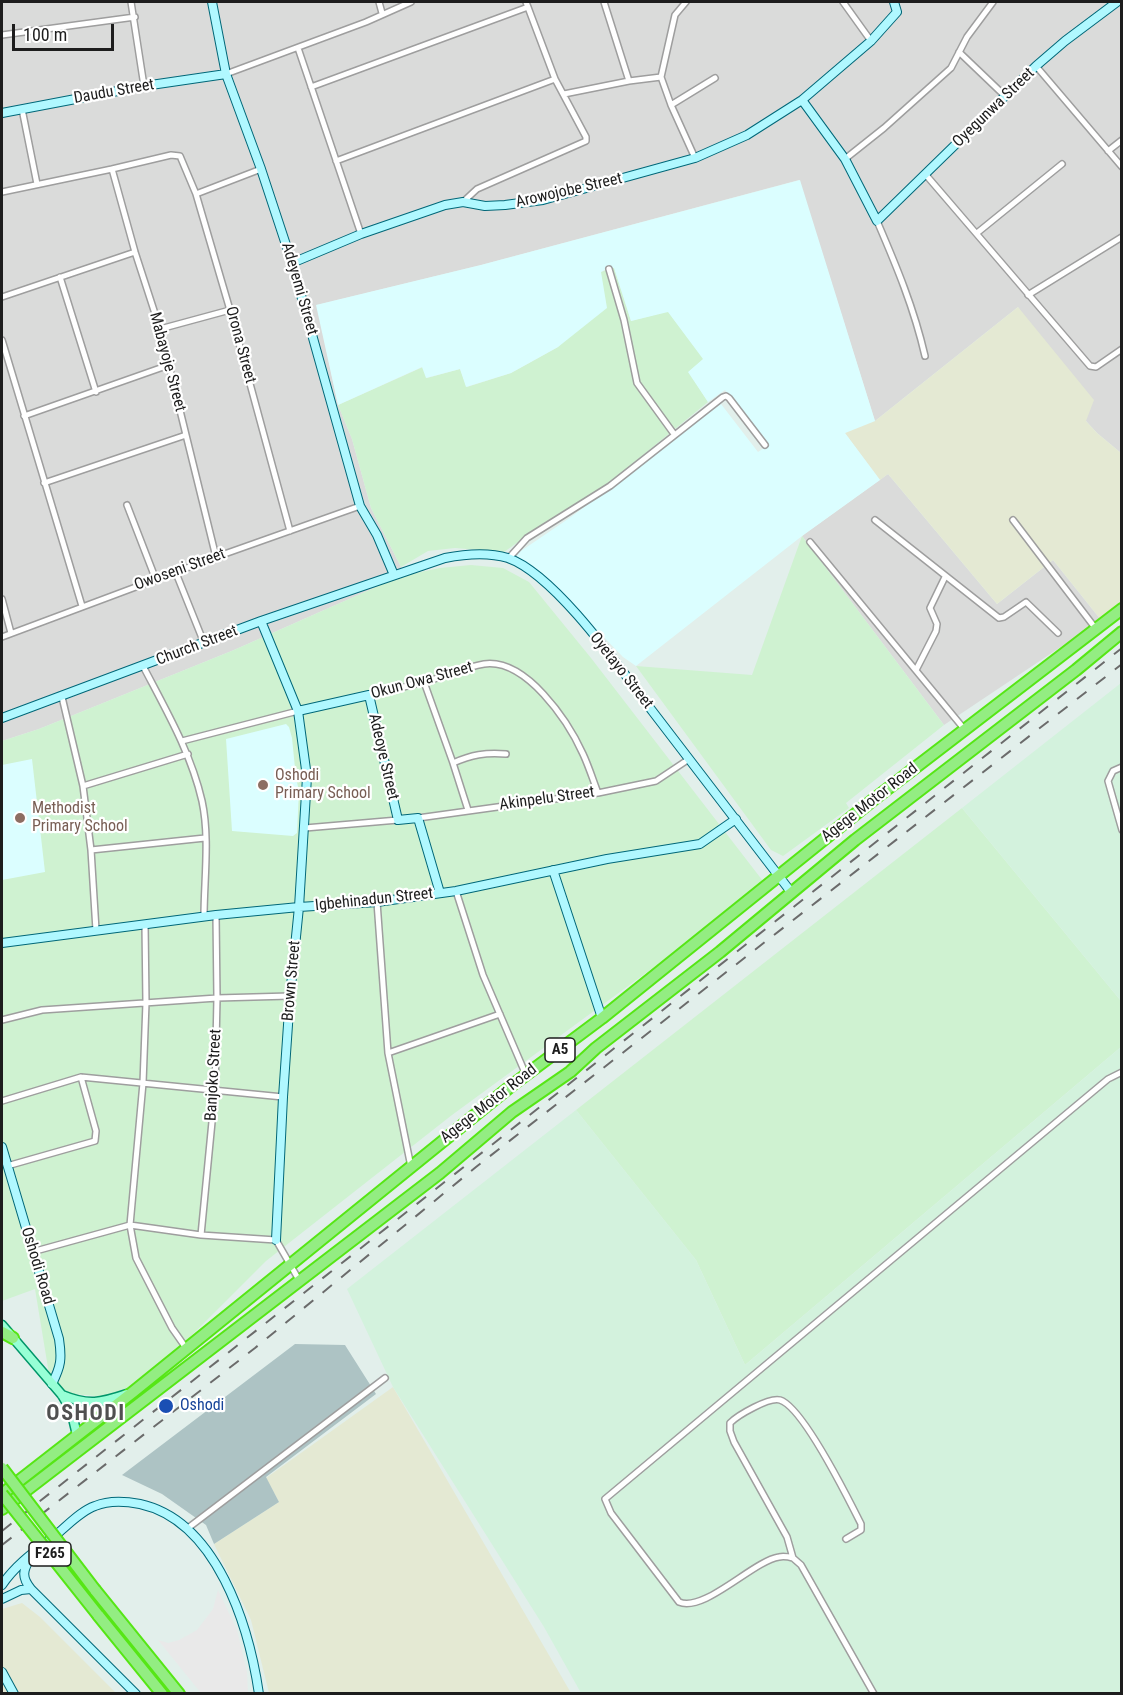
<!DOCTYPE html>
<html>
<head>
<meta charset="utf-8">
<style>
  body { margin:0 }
  #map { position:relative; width:1123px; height:1695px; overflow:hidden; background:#e2efeb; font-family:"Roboto Condensed",sans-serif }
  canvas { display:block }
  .frame { position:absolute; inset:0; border:3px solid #1d1d1d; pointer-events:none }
  .scale { position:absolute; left:12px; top:24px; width:102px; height:27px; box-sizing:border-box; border:3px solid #1d1d1d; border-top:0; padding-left:8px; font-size:18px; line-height:21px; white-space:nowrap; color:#1d1d1d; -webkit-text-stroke:4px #fff; paint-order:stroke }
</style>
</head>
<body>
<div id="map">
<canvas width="1123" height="1695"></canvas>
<div class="frame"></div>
<div class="scale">100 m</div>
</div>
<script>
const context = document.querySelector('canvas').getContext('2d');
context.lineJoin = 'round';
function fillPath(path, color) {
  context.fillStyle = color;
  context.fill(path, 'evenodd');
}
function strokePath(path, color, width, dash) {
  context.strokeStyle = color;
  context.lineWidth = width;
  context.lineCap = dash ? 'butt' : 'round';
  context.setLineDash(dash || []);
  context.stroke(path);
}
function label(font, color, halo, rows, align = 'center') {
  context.font = font + ' "Roboto Condensed",sans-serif';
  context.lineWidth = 4.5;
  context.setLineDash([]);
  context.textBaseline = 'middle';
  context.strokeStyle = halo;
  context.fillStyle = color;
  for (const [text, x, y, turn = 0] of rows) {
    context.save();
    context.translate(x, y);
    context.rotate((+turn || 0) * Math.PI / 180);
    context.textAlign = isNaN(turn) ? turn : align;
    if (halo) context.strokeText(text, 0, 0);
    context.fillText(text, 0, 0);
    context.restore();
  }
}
fillPath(new Path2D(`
  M2,2H1121V453L1097,433L1086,421L1018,307L875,421L799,180L481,265L317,305L338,405L352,439L371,508L401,567V576L234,650L39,729L2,741Z
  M888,474L997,604L1053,560L1101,620L944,725L802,536Z`), '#dadbda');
fillPath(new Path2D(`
  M614,267L631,321L668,311L704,359L689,372L708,402L578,508L531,533L504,552L455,548L428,551L401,567L371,508L352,439L338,405L423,367L427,378L460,369L467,387L511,373L558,347L601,272Z
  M802,536L944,725L846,803L849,808L783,856L771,850L636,666L752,675Z
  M471,565L503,568L529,582L591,658L766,885L452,1115L266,1261L128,1399L52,1392L35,1289L2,1301V741L39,729L234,650L401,576L440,568Z
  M962,808L1121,1001V1047L745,1365L696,1260L576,1110Z`), '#cff2d1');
fillPath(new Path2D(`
  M1018,307L1094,400L1086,421L1097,433L1121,453V605L1101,620L1053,560L997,604L888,474L880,480L845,433L875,421Z
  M393,1387L571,1693H269L251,1620L214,1544L279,1502L266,1478Z
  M22,1603L40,1617L116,1693L2,1694V1609Z`), '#e4e9d3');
fillPath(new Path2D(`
  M800,180L875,421L845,433L880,480L802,536L636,666L623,657L543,574L515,555L571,517L721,404L758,452L767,446L725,390L708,402L688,372L703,359L668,312L631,321L614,268H608L601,272L607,308L558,347L511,373L466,387L460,369L426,378L422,367L338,405L316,305L481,265Z
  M286,724L289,727L292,738L296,778L299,791L297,833L293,836L232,831L226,739Z
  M32,759L45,872L2,880V765Z`), '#dbfeff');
fillPath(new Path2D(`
  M1121,683V1001L962,808Z
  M1121,1047V1693H581L544,1627L393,1387L347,1289L576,1110L696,1260L745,1365Z`), '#d3f2dd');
fillPath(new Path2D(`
  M295,1344L345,1345L376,1394L266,1477L279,1502L214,1544L206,1525L162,1494L122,1475Z`), '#adc3c4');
fillPath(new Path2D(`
  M218,1590L237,1630L247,1672L248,1693H201L158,1640L168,1643L179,1640L197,1630L213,1609Z`), '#e9e9e9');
const street = new Path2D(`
  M131,2L144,86
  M379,2L382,13
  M604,2L629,81
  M686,2L675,15L661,77L671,105L695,158
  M843,2L871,41
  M2,35L135,17
  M298,48L361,234
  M959,52L1005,96
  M1036,66L1122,167
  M226,74L366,22L411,2
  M311,87L528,7
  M564,94L629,81L661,77
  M671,105L715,78
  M22,109L37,184
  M1108,151L1122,140
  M845,159L884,128L951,68L967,37L993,2
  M336,161L555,79
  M112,169L135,252L160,329L216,557
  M926,175L1090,366L1096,367L1122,349
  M2,192L112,169L171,155L180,156L196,194L230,310L290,531
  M196,194L261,169
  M463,202L477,189L586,141V137L555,79L526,2
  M877,221C896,265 914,308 925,356
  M977,233L1062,164
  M609,269L624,320L637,383L674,434
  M60,277L96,392
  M1028,295L1122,237
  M2,297L135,252
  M160,329L230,310
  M2,340L82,606
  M24,416L169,365
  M44,483L186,435
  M127,505L156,580
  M875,520L999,618L1004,617L1026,602L1058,633
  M1013,520L1096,629
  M810,542L965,730
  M508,559L527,538L610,486L723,397L726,396L729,398L765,445
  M176,573L204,643
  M2,599L11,633
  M2,637L216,557L360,506
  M143,666C166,710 191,753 202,801C210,838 204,880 204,917
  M916,670L936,631L937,624L930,608L945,577
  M424,682L453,763L468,810
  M369,695C390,690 411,686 431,680C448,675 466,667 484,664C526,658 568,721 583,754C589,767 593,780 598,793
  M62,697L83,786L91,850L96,930
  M182,741L298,711
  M453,763C471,755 486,752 506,754
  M1122,767L1113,771L1108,781L1122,830
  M83,786L188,754
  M418,818L598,793L656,781L689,759
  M305,828L398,820
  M91,850L205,838
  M456,891L483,975L526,1075
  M377,902L388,1053L411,1167
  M145,924L146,1003L143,1083L130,1225L136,1258L172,1328L186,1348
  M2,1020L42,1010L217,998L290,996
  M388,1053L500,1014
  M2,1101L81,1077L283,1097
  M7,1166L95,1141L96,1131L81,1077
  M201,1235L215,1091L217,998L216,915
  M32,1252L130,1225L201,1235L276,1240L299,1280
  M188,1528L385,1378
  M793,1558L787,1537L734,1442L730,1431V1423C738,1415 769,1397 780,1400C803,1407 849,1500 861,1524V1530L846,1539
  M874,1694L801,1565L793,1558C789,1557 784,1556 779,1557C753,1561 704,1613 679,1602L611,1513L605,1499L1108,1079L1122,1072`);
const secondary = new Path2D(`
  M212,2L226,74L261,169L292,263L360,506L377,535L394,575
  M802,100L845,159L877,221L1036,66L1065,41L1117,2
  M2,113L144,86L226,74
  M292,263L361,234L445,205L463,202L485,206L505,205L543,200L695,158L747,135L802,100L871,41L897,12L894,2
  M261,621L298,711L307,777L299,907L290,996L283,1097L276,1240
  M298,711L369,695L398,820L418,818L440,893
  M2,718L261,621L445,558C465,554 488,552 508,558C556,575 622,671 653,712C699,772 745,832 791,892
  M553,870L602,1018
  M2,943L216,915L299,907L377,902L456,891L607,859L700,844L736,819
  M2,1147L59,1339C62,1359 61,1366 52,1384
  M31,1557C23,1570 21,1577 31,1589
  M2,1585C16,1564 38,1549 58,1533C69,1524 81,1511 95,1506C109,1500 125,1501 140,1504C217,1521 249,1626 259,1694
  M2,1599L21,1590L31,1589L136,1694
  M2,1672L14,1694`);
const primary = new Path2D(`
  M2,1325L62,1395L71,1410L77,1435
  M62,1395C89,1406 100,1403 127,1394`);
const highway = new Path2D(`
  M2,1332L13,1338
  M2,1494L133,1392L511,1086L602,1018L873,800L1122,609
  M2,1509L440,1173L512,1112L570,1072L596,1048L720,952L855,840L1076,670L1122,632
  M95,1590L179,1694
  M98,1615L162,1694`);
strokePath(street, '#9e9e9e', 8);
strokePath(secondary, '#006778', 10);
strokePath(primary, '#009669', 11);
strokePath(highway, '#56e615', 14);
strokePath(street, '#fff', 5);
strokePath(secondary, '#b0f8ff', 8);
strokePath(primary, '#97ffd5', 8);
strokePath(highway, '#93ed82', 10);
strokePath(new Path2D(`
  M2,1531L1122,648
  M2,1545L255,1348L476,1167L1122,664`), '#6b6b6b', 2, [12, 12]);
const highwayBridge = new Path2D(`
  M2,1468L95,1590
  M2,1494L98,1615`);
strokePath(highwayBridge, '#56e615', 14, []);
strokePath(highwayBridge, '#93ed82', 10);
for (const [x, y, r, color] of [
  [263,785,6,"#8d6e63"],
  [20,818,6,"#8d6e63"],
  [166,1406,8,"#1a4fb4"]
]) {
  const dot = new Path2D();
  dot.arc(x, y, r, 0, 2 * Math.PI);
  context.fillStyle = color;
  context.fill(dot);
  strokePath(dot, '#fff', 2);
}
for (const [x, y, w] of [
  [560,1050,30],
  [50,1554,42]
]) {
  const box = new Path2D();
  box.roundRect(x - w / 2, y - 12, w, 24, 4.5);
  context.fillStyle = '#fff';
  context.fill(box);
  strokePath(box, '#1d1d1d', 1.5);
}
label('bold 15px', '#1d1d1d', null, [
  ["A5",560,1050],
  ["F265",50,1554]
]);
label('16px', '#1d1d1d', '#fff', [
  ["Daudu Street",114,92,-10],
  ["Oyegunwa Street",994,108,-44],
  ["Arowojobe Street",569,191,-13],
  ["Adeyemi Street",299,289,74],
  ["Orona Street",240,345,75],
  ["Mabayoje Street",167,362,75],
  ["Owoseni Street",180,570,-20],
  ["Church Street",197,646,-21],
  ["Oyetayo Street",621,671,52],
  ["Okun Owa Street",422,681,-15],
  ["Adeoye Street",383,757,77],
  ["Akinpelu Street",547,799,-8],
  ["Agege Motor Road",870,803,-38],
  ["Igbehinadun Street",374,900,-6],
  ["Brown Street",292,981,-85],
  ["Banjoko Street",214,1075,-87],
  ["Agege Motor Road",489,1104,-38],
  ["Oshodi Road",37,1266,73]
]);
label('16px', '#785e54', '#fff', [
  ["Oshodi",275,776],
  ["Primary School",275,794],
  ["Methodist",32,809],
  ["Primary School",32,827]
], 'left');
label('16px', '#164399', '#fff', [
  ["Oshodi",180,1406]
], 'left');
context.letterSpacing = '1.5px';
label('bold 22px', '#505050', '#fff', [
  ["OSHODI",86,1414]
]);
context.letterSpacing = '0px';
</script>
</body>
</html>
